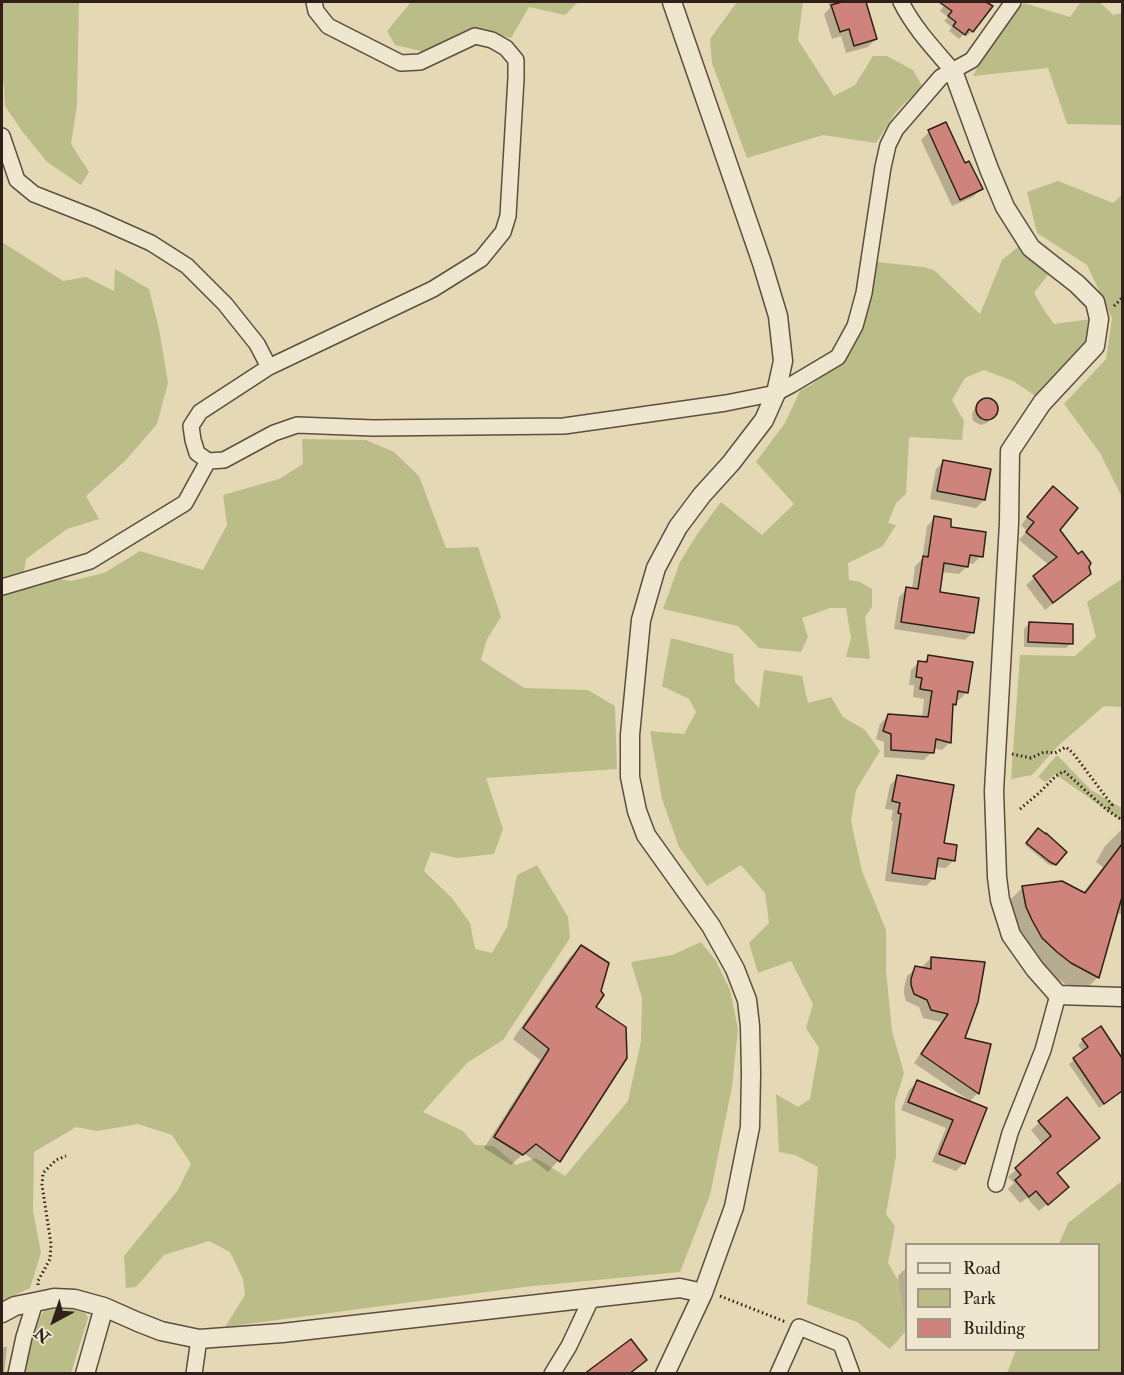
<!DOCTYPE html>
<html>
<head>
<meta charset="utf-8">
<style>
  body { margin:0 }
  #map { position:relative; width:1124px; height:1375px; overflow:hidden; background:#e5d8b5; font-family:"IM FELL Double Pica",serif }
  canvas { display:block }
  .frame { position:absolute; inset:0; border:3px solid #302019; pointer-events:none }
  .legend { position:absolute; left:905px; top:1243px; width:195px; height:108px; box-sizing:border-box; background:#eee6cf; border:2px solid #a29786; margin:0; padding:8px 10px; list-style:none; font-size:18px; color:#302019 }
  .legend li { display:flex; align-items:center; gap:12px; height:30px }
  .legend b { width:30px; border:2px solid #a29786 }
  .north { position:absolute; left:24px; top:1291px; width:60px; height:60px; -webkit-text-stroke:4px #eee6cf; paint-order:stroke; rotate:220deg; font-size:16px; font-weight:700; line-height:24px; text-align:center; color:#302019 }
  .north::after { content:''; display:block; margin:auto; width:21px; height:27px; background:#302019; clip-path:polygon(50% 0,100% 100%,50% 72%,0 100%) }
</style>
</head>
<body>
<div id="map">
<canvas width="1124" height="1375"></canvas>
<div class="frame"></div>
<ul class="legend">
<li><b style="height:8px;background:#eee6cf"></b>Road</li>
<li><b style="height:16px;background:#bbbd89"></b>Park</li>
<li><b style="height:16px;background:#ce847a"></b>Building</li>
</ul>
<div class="north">N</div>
</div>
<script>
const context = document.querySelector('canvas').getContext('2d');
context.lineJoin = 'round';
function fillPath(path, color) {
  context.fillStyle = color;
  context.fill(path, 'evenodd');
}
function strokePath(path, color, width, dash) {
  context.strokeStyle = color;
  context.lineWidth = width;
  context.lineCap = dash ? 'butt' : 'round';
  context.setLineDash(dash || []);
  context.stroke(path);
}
fillPath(new Path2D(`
  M2,2H79L77,105L71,144L89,172L81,185L47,162L22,131L5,106L4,87L2,74Z
  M411,2H578L565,15L529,7L511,38L479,30L425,52L395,45L387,31Z
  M737,2H803L798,40L834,96L855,85L873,56H887L913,70L922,86L896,112L876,143L823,135L747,158L712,63L710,39Z
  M1079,2H1100L1113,15L1122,13V125L1067,124L1048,68L973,76L993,37L1024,3L1070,17L1080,3Z
  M1058,181L1113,203L1122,195V497L1100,453L1064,404L1106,359L1112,318L1087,265L1037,233L1027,192Z
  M2,242L63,281L86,277L114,291L115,269L149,289L159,329L168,383L157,424L126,460L86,496L99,519L67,529L26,559L24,572L71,581L104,573L140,551L203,570L227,525L223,495L279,479L303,464L302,439L366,440L394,452L419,476L446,548L478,547L501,617L487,639L481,660L524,688L588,690L615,706L617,769L486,778L503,829L494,854L457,858L431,852L424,871L452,898L470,923L475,949L492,953L507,927L517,875L537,865L568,917L570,938L503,1040L467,1063L423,1112L463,1131L475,1145L494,1146L516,1165L536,1158L565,1176L628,1101L641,1041L642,998L631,962L672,955L701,942L716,961L730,990L738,1029L732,1087L710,1195L680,1272L524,1287L225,1327L245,1295L243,1279L230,1252L209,1241L164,1255L136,1287L126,1288L124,1256L178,1190L191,1164L172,1135L138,1124L97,1131L76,1127L34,1152L33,1211L41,1253L30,1288L2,1301Z
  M1019,246L1028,257L1050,272L1034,293L1046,313L1054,324L1091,319L1090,337L1037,397L1013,381L984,370L965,378L952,400L964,421L962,440L909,437L906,494L896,503L888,523L896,525L883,546L848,563L849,580L860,582L872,589V607L865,617L870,659L846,657L851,638L846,608H830L802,618L808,637L801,652L759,648L738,626L663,609L680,562L698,533L721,502L762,535L794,504L756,462L785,423L800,391L811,385L844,358L865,322L877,262L923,267L934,270L980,314L1002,260Z
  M1122,579V707L1104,706L1059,745L1032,775L1011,779L1020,655L1075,656L1096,637L1087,602Z
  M671,638L733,654L735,682L759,708L764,670L802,676L808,703L831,697L843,717L865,730L880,751L856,790L851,821L862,871L886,930V970L892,1031L904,1073L895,1102L896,1156L886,1214L895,1226L888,1263L899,1282L906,1331L890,1349L857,1322L807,1304L818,1167L795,1155L779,1152L776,1094L798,1107L810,1099L819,1048L806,1028L813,1004L791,961L758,973L749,943L769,923L765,893L741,865L707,886L679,847L662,799L650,731L684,734L696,712L689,699L662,686Z
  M1057,755L1091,790L1122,808V821L1055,774L1046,782L1038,777Z
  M1122,1181V1373H1007L1016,1350H1098V1244H1059L1068,1223Z
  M46,1309L76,1310L85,1313L88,1318L71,1373L25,1374C28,1356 34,1321 46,1309Z`), '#bbbd89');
fillPath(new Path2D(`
  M828,2H867L865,3L876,39L868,47L846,53L841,36L832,39L824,14L830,8Z
  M947,2H983L991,7L972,31L967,36L964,34L959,39L949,31L952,27L944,21L948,17L940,11Z
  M945,124L964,165L981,189L973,197L952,206L921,140L929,132Z
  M989,400L995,403L997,409L992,417L987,423L981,425L973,421L972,415L974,409L982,401Z
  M944,461L984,500L976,508L930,499L936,469Z
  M1045,496L1058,530L1087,567L1090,574L1081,582L1045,610L1026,585L1049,565L1019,540L1027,531L1021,525Z
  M935,518L950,528L981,556L973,564L967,563V566L959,574L942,572L938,593L973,632L965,640L894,629L899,597L907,589H912L915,566L922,559L927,526Z
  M1029,623L1071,643L1066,648L1024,647V629Z
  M929,657L967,692L959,700H955L954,704L951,707L950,742L942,750L933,748L932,752L924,760L884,757V742L876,739L880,724L889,715L922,718L924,699L913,697L914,685H909L911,670L919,662L922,663Z
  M898,777L954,860L946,868L936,867L934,878L926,886L885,881L893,821H891L893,810L885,809L890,785Z
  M1038,830L1065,852L1052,866L1048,864L1025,845Z
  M1121,830L1122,831V915L1116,912L1098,977L1082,993L1055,978L1027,954L1007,903L1023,887L1082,894L1103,867L1096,862L1105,846Z
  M581,946L594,1008L558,1161L548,1172L524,1153L511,1165L484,1148L540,1060L513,1039L570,957Z
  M931,958L963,1039L990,1045L978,1093L970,1101L914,1063L941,1022L923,1018L919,1007L906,1001L904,994V988L907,976L916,968L923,969V966Z
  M1083,1040L1122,1059V1092L1099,1108L1069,1064L1083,1052L1078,1045Z
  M917,1082L985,1109L964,1163L956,1171L932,1162L946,1128L901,1110L909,1090Z
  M1067,1099L1055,1174L1059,1194L1039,1211L1027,1198L1020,1203L1008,1189L1014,1183L1008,1177L1043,1145L1031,1130Z
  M906,1268V1322L905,1323L898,1276Z
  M2,1347H7L4,1374H2Z`), '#0003');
const building = new Path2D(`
  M842,2H866L877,39L854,46L849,29L840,32L831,5Z
  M939,2H986L993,6L973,32L969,29L965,35L953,26L956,22L948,16L952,11Z
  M946,122L965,163L969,161L983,189L960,200L928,130Z
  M976 409a11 11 0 1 1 22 0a11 11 0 1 1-22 0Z
  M943,460L991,469L985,500L937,491Z
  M1053,486L1078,508L1060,530L1078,554L1082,551L1091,563L1089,567L1091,574L1053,603L1033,576L1057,557L1026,532L1034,522L1027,517Z
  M934,516L951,519V527L986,532L983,557L970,555L968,567L944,563L940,592L979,598L974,633L901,622L906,587L918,589L923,556L928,557Z
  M1029,622L1073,624V644L1028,642Z
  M928,655L973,662L968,693L958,691L956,705L953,704L951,743L936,739L934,753L891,750V734L883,731L888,714L928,717L932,691L920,689L922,678L916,677L918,661L927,662Z
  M897,775L954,785L944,843L957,845L955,861L938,858L935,879L892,873L901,814L898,813L900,803L892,801Z
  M1038,828L1046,834V833L1067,852L1056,865L1050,862L1026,843Z
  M1122,844V897L1099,978L1071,963L1057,952L1042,938L1032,920L1026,907L1022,886L1062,881L1085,893Z
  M581,945L609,963L601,991L604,995L596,1007L626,1027L627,1058L560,1162L536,1144L523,1155L494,1137L549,1049L523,1028Z
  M931,957L985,962L978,1002L965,1038L991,1044L979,1094L921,1054L948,1014L931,1010L927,1000L914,994L911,985V979L915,966L931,969Z
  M1101,1026L1122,1058V1091L1104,1104L1073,1058L1088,1047L1082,1039Z
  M917,1080L987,1108L965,1164L939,1154L953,1120L908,1102Z
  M1067,1097L1100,1138L1057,1173L1069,1187L1048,1205L1036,1191L1029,1197L1015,1180L1021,1175L1015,1168L1051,1136L1038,1121Z
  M631,1339L647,1360L629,1374H584Z`);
fillPath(building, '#ce847a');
strokePath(building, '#302019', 1.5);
const minor = new Path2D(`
  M314,2L316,11L328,26L401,63L420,62L475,36L492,40L506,48L516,60V78L508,216L503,232L481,259L433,289L269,367L200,412L191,426L193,440L197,453L208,461L224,460L274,433L297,425L373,428L564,426L726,403L776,393L791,385L838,357L855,326L864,293L883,167L888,145L896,129L941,77L972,60L1013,2
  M901,2C914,28 934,49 953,71
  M2,136L17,180L34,194L95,218L151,243L187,266L225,304L257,344L269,367
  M2,587L90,561L185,503L208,461
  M996,1184L1010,1133L1043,1050L1058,995
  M16,1374L24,1337L35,1302
  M194,1374L199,1339
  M552,1374L569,1346L592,1297
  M778,1374L799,1327L841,1344L852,1374`);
const tertiary = new Path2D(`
  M953,71L989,169L1005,207L1031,248L1077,284L1095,302L1099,319L1095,346L1042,403L1010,451L1009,523L994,791L997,877L1000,900L1011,935L1035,969L1058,995L1122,997
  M2,1313L15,1306L35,1302L54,1298L75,1299L104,1307L138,1322L161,1331L199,1339L282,1333L680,1288L703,1293
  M85,1374L104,1307
  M665,1374L703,1293L734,1207L750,1127L751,1073L750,1026L747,1000L735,969L711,926L646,835L637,811L630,777V735L641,620L656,568L678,527L702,495L731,463L764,420L776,393L783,361L778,316L762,263L672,2`);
strokePath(minor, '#5d4e40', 18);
strokePath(tertiary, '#5d4e40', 21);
strokePath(new Path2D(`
  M1114,306L1122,298
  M1012,754L1031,758L1044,752L1055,753L1066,747L1073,753L1112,805L1107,810
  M1020,809L1039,793L1056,776L1064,771L1107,810L1122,820
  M38,1285V1281L50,1259L51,1244L42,1185L43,1173L56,1160L66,1156
  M720,1296L786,1322`), '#302019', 3, [1.5, 3]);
strokePath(minor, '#eee6cf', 15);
strokePath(tertiary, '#eee6cf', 18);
</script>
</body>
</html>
